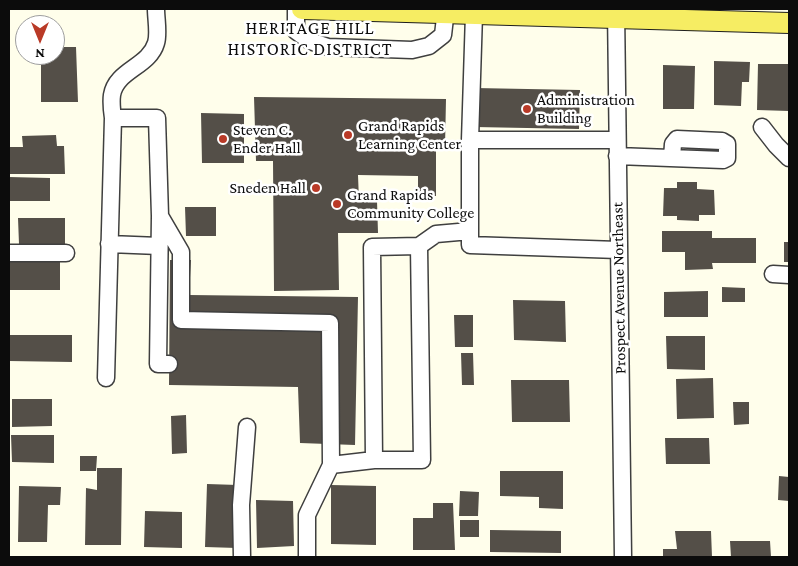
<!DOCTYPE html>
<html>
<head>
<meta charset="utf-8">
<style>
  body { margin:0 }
  #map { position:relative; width:798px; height:566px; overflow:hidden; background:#fffeeb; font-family:"Crimson Pro",serif }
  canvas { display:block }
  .frame { position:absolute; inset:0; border:10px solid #0c0c0c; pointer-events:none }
  .north { position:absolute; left:15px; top:15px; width:50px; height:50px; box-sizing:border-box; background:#fff; border:1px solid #9e9e9e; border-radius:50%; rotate:180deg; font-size:14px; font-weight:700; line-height:20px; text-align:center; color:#0c0c0c }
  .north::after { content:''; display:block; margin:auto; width:18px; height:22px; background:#b93a27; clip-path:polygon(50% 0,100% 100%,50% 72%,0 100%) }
</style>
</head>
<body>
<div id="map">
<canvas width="798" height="566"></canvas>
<div class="frame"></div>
<div class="north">N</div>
</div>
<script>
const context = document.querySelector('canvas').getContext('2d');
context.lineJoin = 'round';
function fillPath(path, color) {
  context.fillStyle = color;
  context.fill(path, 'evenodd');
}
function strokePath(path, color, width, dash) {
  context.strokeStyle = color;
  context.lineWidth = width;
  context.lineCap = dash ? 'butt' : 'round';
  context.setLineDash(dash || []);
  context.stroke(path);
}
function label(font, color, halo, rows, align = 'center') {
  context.font = font + ' "Crimson Pro",serif';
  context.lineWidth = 5;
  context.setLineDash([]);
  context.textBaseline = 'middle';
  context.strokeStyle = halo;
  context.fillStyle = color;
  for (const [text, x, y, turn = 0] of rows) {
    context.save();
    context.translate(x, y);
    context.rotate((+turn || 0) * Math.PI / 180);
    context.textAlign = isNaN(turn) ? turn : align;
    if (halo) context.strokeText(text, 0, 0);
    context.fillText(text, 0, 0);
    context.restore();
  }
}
fillPath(new Path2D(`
  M55,47H76L78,102H41V55H55Z
  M714,61L750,62L749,82H742L741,106L714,105Z
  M758,64H789V111L757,110Z
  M663,65L695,66L694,109H663Z
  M475,88L580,90L579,129L475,127Z
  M254,97L446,99L445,147H436V196H418V176L358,175L359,201H377L378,233H338L339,290L274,291L273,161H256Z
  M201,113L244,114V163H202Z
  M56,135L57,146H64L65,174H10V147H23L22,136Z
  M9,177L50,178V201H10Z
  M677,182H697V189L714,190L715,215H699V221L677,220V216H663L664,188H677Z
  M185,207H216V236H186Z
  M18,218H65V246L19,244Z
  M662,231H712V238H756V263H712L713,269L685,270V252H662Z
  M784,242H789V262H784Z
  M10,258H60V290H10Z
  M170,260H191L189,295L358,297L355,445L300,443L298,387L169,385Z
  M722,287L745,288V302H722Z
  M708,291V317H664V292Z
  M513,300L565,301L566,342L514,340Z
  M454,315H473V347H455Z
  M9,335H72V362L9,361Z
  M666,336H705V370L667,369Z
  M461,353H473L474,385H462Z
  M713,378L714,418L677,419L676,379Z
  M511,380H569L570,422H512Z
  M12,399H52V426L12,427Z
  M733,402H749V424L734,425Z
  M186,415L187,453L172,454L171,416Z
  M11,435H54V463L12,462Z
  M665,438H709L710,464H666Z
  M80,456H97L96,471H80Z
  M97,468H122L121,545H85L86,488L97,490Z
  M500,471H563V509L539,508V497L500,496Z
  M779,476L789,477V501L778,500Z
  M207,484L238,485L237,548L205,547Z
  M331,485L376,486V545L331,544Z
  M19,486L61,487L60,505H48L47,542H18Z
  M460,491L479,492L478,516H459Z
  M256,500L293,501L294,546L257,548Z
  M433,503H453L455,550H413V518H433Z
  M145,511L182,512V548L144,547Z
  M460,520H479V537H460Z
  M490,530L561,531V553L490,552Z
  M675,531H711L712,557H663V549H677Z
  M730,541H770L771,557H731Z`), '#544f48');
const minor = new Path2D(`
  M296,9V31L310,41L328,47L412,50L429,46L443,35L446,9
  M616,9L623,557
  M474,14L470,140V245L618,250
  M113,118C112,111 111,102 112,95C116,70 149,67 156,43C159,34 156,19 156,9
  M762,127L776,145L789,158
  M470,140H617
  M617,156C652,157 688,159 723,160L727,158V144L722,141L677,139L673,144L672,158
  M160,216L158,364H169
  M109,244L159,246
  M419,246L372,247L374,460H422L419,246L436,234L470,231
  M9,253H66
  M773,274L789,275
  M106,378L113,118H157L160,216L181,252V320L330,323L331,465L307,515V557
  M331,465L374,460
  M242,557L241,505L247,427`);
const major = new Path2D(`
  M302,9L789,23`);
strokePath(minor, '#3f3f3f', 19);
strokePath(major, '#1d1d1d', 22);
strokePath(minor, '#fff', 16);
strokePath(major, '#f6ed63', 20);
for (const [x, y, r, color] of [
  [527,109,5,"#b93a27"],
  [348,135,5,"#b93a27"],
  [223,139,5,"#b93a27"],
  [316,188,5,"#b93a27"],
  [337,204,5,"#b93a27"]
]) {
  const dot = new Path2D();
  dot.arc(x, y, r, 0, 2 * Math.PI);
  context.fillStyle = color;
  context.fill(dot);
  strokePath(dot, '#fff', 2);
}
label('16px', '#0c0c0c', '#fff', [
  ["Administration",537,100],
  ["Building",537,118],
  ["Grand Rapids",358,126],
  ["Learning Center",358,144],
  ["Steven C.",233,130],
  ["Ender Hall",233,148],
  ["Sneden Hall",306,188,"right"],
  ["Grand Rapids",347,195],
  ["Community College",347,213]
], 'left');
label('16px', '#0c0c0c', '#fff', [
  ["Prospect Avenue Northeast",619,288,-91]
]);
context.letterSpacing = '1px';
label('18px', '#0c0c0c', '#fff', [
  ["HERITAGE HILL",310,28],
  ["HISTORIC DISTRICT",310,49]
]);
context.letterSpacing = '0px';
</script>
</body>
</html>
